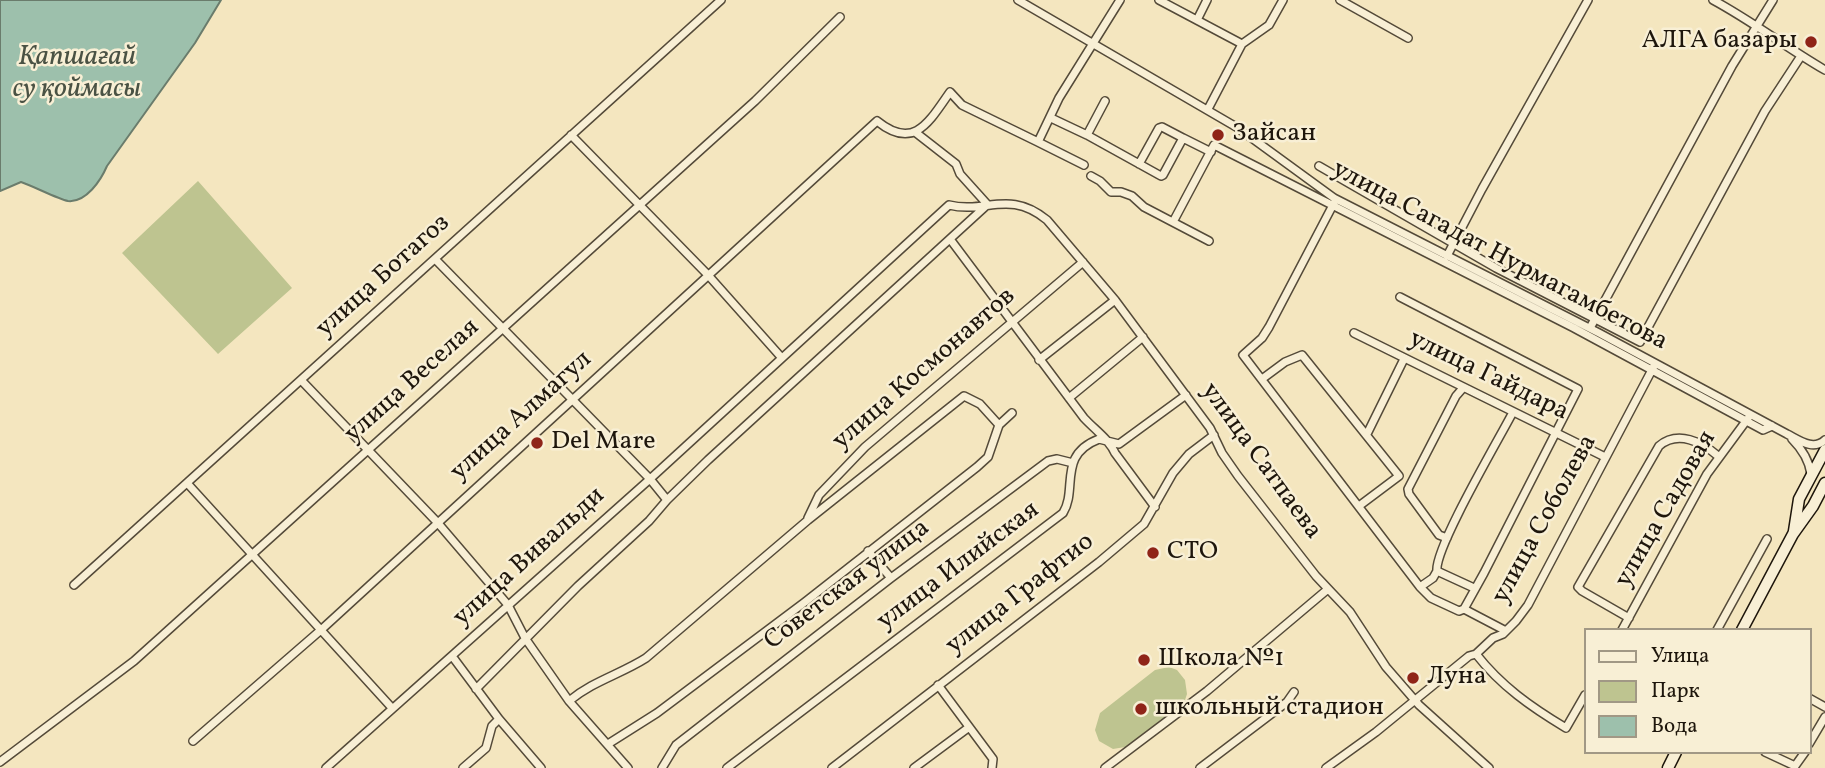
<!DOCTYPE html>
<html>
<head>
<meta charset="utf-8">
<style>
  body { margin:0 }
  #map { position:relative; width:1825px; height:768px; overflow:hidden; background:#f4e6bf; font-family:Vollkorn,serif }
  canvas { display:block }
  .legend { position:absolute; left:1584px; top:628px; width:228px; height:126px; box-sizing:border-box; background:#f8efd5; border:2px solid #a19885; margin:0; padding:9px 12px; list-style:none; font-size:21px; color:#1e160c }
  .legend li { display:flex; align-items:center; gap:14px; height:35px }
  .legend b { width:35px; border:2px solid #a19885 }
</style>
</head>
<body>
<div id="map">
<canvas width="1825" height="768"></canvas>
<ul class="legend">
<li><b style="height:9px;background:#f8efd5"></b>Улица</li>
<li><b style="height:19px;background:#bec490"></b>Парк</li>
<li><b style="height:19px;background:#9dc0ac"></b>Вода</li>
</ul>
</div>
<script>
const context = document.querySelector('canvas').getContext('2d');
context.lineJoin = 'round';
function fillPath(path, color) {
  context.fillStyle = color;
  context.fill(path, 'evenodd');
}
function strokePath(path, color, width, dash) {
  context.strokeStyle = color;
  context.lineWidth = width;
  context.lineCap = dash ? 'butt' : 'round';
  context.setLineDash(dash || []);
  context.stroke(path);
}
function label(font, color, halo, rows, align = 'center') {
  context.font = font + ' Vollkorn,serif';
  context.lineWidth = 5;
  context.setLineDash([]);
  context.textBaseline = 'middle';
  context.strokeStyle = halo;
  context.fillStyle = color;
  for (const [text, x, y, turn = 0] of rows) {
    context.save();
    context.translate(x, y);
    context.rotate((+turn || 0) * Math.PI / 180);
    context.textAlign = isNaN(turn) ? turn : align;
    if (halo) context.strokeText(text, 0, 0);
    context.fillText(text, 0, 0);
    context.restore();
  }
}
fillPath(new Path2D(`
  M198,181L292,288L218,354L122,253Z
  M1169,667L1177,670L1185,680L1187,694L1183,706L1131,746L1113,749L1099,741L1095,730L1100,713L1155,670Z`), '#bec490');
const water = new Path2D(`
  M0,0H221L195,43L107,166C101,180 86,203 68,201C58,199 33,186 21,182L0,191Z`);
fillPath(water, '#9dc0ac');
strokePath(water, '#6a7c6c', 2);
const minor = new Path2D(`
  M1018,0L1238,128L1334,198L1599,333L1787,434C1799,440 1813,451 1825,440
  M1159,0L1242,44
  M1340,0L1408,38
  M1713,0C1752,21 1787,48 1825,70
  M1197,20L1207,0
  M1105,101L1087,135L1161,176L1163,175L1183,138L1211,152
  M1208,109L1242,44L1269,25L1283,0
  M1051,118L1087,135
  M915,132L956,164L960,174L987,204
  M571,135L708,275L781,357
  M1139,164L1159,128L1162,127L1183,138
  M1084,165L1038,142L1059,98L1120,0
  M1319,166L1496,268L1640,342L1765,111L1801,56
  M1091,176L1100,181L1111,192H1121L1132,196L1144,207L1209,241
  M1334,203L1269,327L1262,338L1243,355L1420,587L1433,578L1437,571
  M1173,222L1214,145L1574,328L1763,430L1772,426
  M950,239L1084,418C1094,429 1109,439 1115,453L1155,507
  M1447,256L1482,189L1588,0
  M435,259L650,479L667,500
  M1400,297L1578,389L1484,573L1464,609
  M1590,328L1732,66L1773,0
  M1354,333L1605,457
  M1039,360L1115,300
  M1262,379L1285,362L1302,355L1399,476L1359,506
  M301,380L437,522L508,605L525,638L569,701L628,768
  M1069,398L1143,337
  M1367,434L1404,359
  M1792,439C1802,449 1809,460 1811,474
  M187,483L392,708
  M808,518L819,495L865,447L1083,262
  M1447,538L1439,535L1409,494L1408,489L1456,396L1463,388
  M868,551L891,578
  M74,585L721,0
  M1420,587L1431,598L1459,611L1464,609L1506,631
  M1474,588L1437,571C1434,549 1499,439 1513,412
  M1629,618L1582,591L1578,587L1659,446C1678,430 1702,442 1718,456
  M1622,630L1707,474L1749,417
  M1717,630L1767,539
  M1476,654C1501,686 1531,707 1566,728L1585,695
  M452,656L499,719L541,768
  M938,685L993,759L992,768
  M476,689L578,586L649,521L667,500L708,460L987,205
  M1809,698L1825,707
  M569,701C593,681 621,674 646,658L808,520L964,396L980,404L999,425
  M193,741L322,629L877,121C914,151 929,122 950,92L962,105L1038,142
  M608,744L657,713L805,602L977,467L988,457L999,425L1012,413
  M1809,744L1825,717
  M1765,752L1795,766L1805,752
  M0,762L134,661L755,101L840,17
  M326,768L650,479L949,205C986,214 1009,189 1047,220L1115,300L1210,428L1222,453L1238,476L1316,576L1350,612L1386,667L1419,705L1489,768
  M463,768L486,748L492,726L499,719
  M662,768L676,745L891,578L1048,461L1057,459L1073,463
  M727,768L1063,513C1078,489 1057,455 1099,439L1119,444L1186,395
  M832,768L1099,562L1144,524L1173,473L1189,454L1214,435
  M914,768L968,728
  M1105,768L1207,691L1328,589
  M1200,768L1287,702L1294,692
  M1326,768L1376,732L1469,656L1476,654L1493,638L1503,634L1516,621L1528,605L1654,366`);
const secondary = new Path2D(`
  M1794,531L1799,499L1825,450
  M1742,630L1793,534L1813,506L1825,483
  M1668,768L1676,752`);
strokePath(minor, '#544a39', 10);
strokePath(secondary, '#1e160c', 13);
strokePath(minor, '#f8efd5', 7);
strokePath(secondary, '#f8efd5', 10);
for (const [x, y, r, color] of [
  [1811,42,7,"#8f2418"],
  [1218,135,7,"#8f2418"],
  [537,443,7,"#8f2418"],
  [1153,553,7,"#8f2418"],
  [1144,660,7,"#8f2418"],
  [1413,678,7,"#8f2418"],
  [1141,709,7,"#8f2418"]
]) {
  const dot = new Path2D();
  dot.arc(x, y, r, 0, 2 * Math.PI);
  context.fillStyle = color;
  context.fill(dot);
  strokePath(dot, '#f8efd5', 2.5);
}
label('26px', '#1e160c', '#f8efd5', [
  ["АЛГА базары",1797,42,"right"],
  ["Зайсан",1232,135],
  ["Del Mare",551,443],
  ["СТО",1167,553],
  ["Школа №1",1158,660],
  ["Луна",1427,678],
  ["школьный стадион",1155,709]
], 'left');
label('26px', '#1e160c', '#f8efd5', [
  ["улица Сагадат Нурмагамбетова",1499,257,28],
  ["улица Ботагоз",384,277,-42],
  ["улица Космонавтов",925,370,-41],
  ["улица Гайдара",1488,377,26],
  ["улица Веселая",413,382,-42],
  ["улица Алмагул",522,417,-42],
  ["улица Сатпаева",1260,462,54],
  ["улица Садовая",1667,510,-60],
  ["улица Соболева",1546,520,-61],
  ["улица Вивальди",530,558,-42],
  ["улица Илийская",959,567,-37],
  ["Советская улица",848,586,-37],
  ["улица Графтио",1021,595,-38]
]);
label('italic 28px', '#4a5244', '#f8efd5', [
  ["Қапшағай",77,59],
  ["су қоймасы",77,91]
]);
</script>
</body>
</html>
